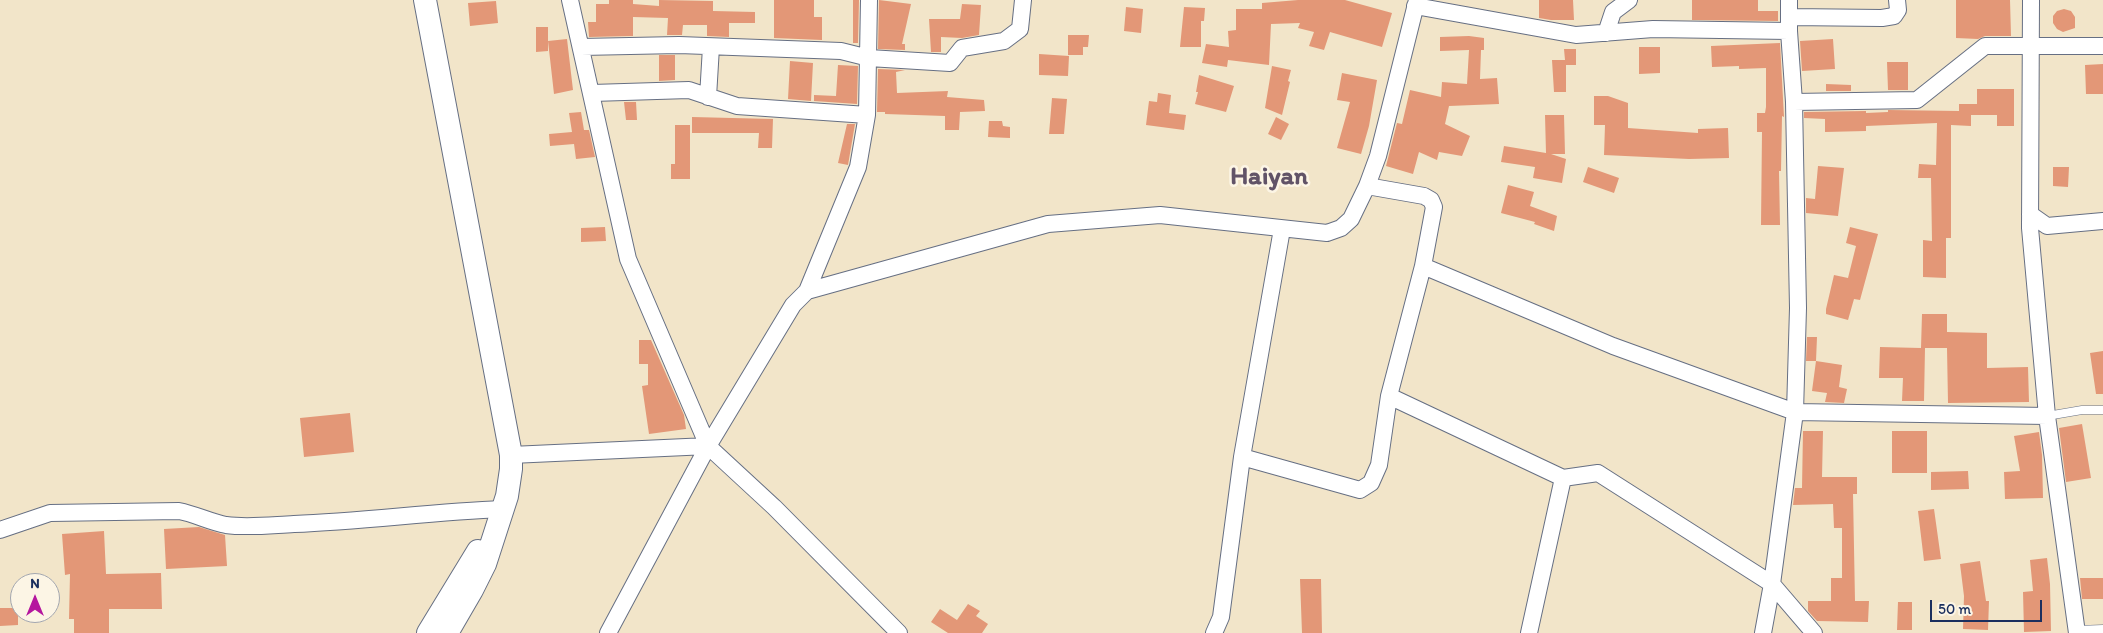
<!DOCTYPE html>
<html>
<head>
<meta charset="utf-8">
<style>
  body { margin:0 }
  #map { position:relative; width:2103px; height:633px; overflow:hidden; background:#f2e5c9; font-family:Itim,sans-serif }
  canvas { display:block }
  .north { position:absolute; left:10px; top:573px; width:50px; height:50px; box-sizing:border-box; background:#fcf5e5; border:1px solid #a2a6af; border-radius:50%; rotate:0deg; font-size:14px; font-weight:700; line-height:20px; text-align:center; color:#1b2f5e }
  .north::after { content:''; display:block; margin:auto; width:18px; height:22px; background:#b5179e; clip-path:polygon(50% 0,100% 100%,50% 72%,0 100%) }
  .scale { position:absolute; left:1930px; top:600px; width:112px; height:22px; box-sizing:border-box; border:2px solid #1b2f5e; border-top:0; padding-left:6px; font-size:15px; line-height:18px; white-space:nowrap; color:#1b2f5e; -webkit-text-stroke:4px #fcf5e5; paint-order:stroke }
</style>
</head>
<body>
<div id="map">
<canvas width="2103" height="633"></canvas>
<div class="north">N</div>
<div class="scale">50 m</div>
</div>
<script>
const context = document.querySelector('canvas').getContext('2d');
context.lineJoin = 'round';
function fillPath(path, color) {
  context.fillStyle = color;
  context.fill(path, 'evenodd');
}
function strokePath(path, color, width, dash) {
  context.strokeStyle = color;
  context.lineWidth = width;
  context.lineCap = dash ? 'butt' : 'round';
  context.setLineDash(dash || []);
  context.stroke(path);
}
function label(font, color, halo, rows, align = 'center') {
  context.font = font + ' Itim,sans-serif';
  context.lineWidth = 5;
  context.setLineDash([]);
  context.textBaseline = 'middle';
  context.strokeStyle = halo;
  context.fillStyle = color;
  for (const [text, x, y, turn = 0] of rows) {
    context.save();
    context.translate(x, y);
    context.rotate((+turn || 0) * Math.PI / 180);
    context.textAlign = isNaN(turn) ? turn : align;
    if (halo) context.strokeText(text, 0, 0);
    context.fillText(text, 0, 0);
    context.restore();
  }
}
fillPath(new Path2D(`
  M609,0H633V4L659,6V0L713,1V11L755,12V23H729V37L707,36V25H683L682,35H667L668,18L633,17V36L589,37L588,22H596V4H609Z
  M774,0H814V17H822V40L774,38Z
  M853,0H859L858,43H853Z
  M879,0L911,4L902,44H905V50L878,49Z
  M1298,0H1345L1392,13L1382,47L1330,32L1324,50L1309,46L1314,32L1298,28L1300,23L1271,24L1269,65L1228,60L1227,67L1202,63L1206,44L1229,47L1228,31L1236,30V9H1262V3Z
  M1539,0H1573L1574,20H1551L1539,18Z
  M1692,0H1758V11H1778V21L1692,20Z
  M1956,0H2010L2011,36H1985L1978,39L1956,38Z
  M496,1L498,23L470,26L468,3Z
  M962,4L981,5L979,35L962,38L941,37V52H931L929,19H960Z
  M1126,7L1143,9L1141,33L1124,31Z
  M1184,7L1205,8L1204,21H1201V47H1180Z
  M2064,9L2071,11L2075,17V28L2063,32L2057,29L2053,23V16L2057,11Z
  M536,27H548V51L536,52Z
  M1068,35H1089L1088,47H1083V55H1068Z
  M1469,36L1484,38V50H1481L1480,79L1497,78L1499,104L1449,106L1445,124L1470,136L1462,156L1439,152L1437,160L1419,152L1413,174L1386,166L1397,123L1402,124L1410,90L1441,97L1442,82L1467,84L1469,50L1440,51V37Z
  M567,39L573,90L554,94L548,41Z
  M1833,39L1835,69L1802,71L1800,41Z
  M1780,43L1784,117L1782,116L1781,171H1779L1780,225H1761L1762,132H1757V113H1765L1766,107V68L1739,69V66L1712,67L1711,46Z
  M1639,47H1660V73L1639,74Z
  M1564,49H1576V65H1566V92H1554L1552,60H1565Z
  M1039,54L1069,56L1068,76L1039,75Z
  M659,55H675V80L659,81Z
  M790,61L813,63L811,101L788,99Z
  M1887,62H1908V90H1888Z
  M2103,64V94H2086L2085,65Z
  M838,65L858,66L857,104L814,101V95L836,96Z
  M1272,66L1291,70L1288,81L1290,82L1282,115L1265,108Z
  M878,69L905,70L896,72L897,93L948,91L947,97L984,100L985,111L960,112L959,130H945V116L885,114V112H877Z
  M1342,73L1377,80L1369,126L1361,154L1337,148L1350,102L1337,100Z
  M1199,75L1234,86L1226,112L1195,104L1198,92H1196Z
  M1826,84L1851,85V91H1826Z
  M1977,89H2014V126H1997V115H1971V126L1951,125V238H1946V278L1923,277V240L1932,241L1931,178H1918L1919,164L1936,165L1937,123L1866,126V131L1825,132V119L1804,118V112L1866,111V113L1888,112V110L1959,111V104H1977Z
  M1158,93L1171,95L1169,113L1186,115L1184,130L1146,125L1149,101L1157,102Z
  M1594,96H1608L1628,103V128L1698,133V129L1728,128L1729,158L1689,159L1604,155L1605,125H1594Z
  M1052,98L1067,99L1064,134H1049Z
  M624,102H636L637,120H626Z
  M581,112L584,130H589L595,157L576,159L574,144L550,146L549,134L572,132L569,113Z
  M1545,115H1564L1565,154H1551L1566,159L1562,183L1533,178L1535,167L1501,162L1504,146L1546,153Z
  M692,117L773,119L772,148H758L759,133H692Z
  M1276,117L1289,124L1281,140L1268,134Z
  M989,121H1002L1003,126L1010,127V138L988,137Z
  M847,124H855L848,165L838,163Z
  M675,125H690V179H671V164H675Z
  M1818,166L1844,168L1838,216L1806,213V198L1815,199Z
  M1588,167L1619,178L1614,193L1583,182Z
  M2053,167H2069L2068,187L2053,186Z
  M1508,185L1534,192L1530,206L1557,216L1554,231L1534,224L1535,222L1501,213Z
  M605,227L606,241L581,242V228Z
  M1850,227L1878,234L1860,300L1854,299L1848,320L1826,314V309L1834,275L1848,278L1856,246L1846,243Z
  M1922,314H1947V332L1987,333V368L2028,367L2029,402L1948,403L1947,348H1925L1924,401H1902L1903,378H1879L1880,347L1921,348Z
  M1807,337H1817L1816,361H1806Z
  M639,340H651L684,415L686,429L649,434L642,386L648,385V364H639Z
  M2103,351V394H2096L2090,353Z
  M1816,361L1842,365L1839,387L1847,389L1844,403L1825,402L1827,393L1812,391Z
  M350,413L354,452L304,457L300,418Z
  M2082,424L2091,478L2066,482L2059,428Z
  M1803,431H1823L1822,477H1857V494H1853L1855,601H1869L1868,622L1817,621L1808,611V601H1831V578H1842V528H1834L1833,504L1793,505L1795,488H1802Z
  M1892,431H1927V473H1892Z
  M2039,432L2042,455L2043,498L2005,499L2004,472L2020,471L2014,436Z
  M1968,471L1969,489L1931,490V472Z
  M1934,509L1941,559L1924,561L1918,511Z
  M199,527L225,535L227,566L166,569L164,529Z
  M104,531L106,574L161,573L162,609H109V633H74V619H69L70,574L65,575L62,534Z
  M2047,558L2050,584L2051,631L2024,632L2023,592L2033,591L2030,560Z
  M1980,561L1986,601H1989L1988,630L1963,629L1964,596L1960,564Z
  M2080,578H2103V599H2082Z
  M1300,579H1321L1322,633H1302Z
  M1898,602H1912V630H1897Z
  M968,604L980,611L976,616L988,624L982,633H948L931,622L940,609L957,620Z
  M0,608H18V625L0,626Z`), '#e39777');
const lane = new Path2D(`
  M2047,416L2082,410H2103
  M2077,630L2103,629`);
const street = new Path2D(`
  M570,0L628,259L708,446L774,507L899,633
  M2031,0L2030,228L2047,416L2077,633
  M1415,6L1576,35L1653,29L1789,31
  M1789,17L1882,18L1894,16L1898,10L1897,0
  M1606,33L1613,12L1629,0
  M581,47L679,45L841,51L869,58L950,63L962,48L1004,41L1020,29L1023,0
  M592,93L689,90L737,106L867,115
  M708,97L711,47
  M1794,102L1917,100L1985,46H2103
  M2030,214L2047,226L2103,221
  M1423,266L1613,346L1795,412L2047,416
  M807,291L858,167L867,115L869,0
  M1389,396L1563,478L1598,473L1772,584L1795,412L1798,308L1794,102L1789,31V0
  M511,455L708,446
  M1242,457L1360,490L1371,483L1379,465L1389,396L1423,266L1434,207L1431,200L1424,196L1367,186
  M0,530L50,513L179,511C195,514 210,522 226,525C248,528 272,525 294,524C364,521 433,512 502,509
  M1772,584L1814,633
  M608,633L708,446L793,305L807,291L1048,224L1160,215L1327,233L1341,228L1351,219L1367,186L1378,156L1417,0
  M1214,633L1221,617L1242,457L1282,229
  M1529,633L1563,478
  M1763,633L1772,584`);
const secondary = new Path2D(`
  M425,0L511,455V469L507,496L485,564L472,590L447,633
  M428,633L478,551`);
strokePath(lane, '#666f83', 9);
strokePath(street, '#666f83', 18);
strokePath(secondary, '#666f83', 24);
strokePath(lane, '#fff', 8);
strokePath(street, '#fff', 16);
strokePath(secondary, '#fff', 22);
label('bold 26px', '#615367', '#fcf5e5', [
  ["Haiyan",1269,177]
]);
</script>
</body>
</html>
